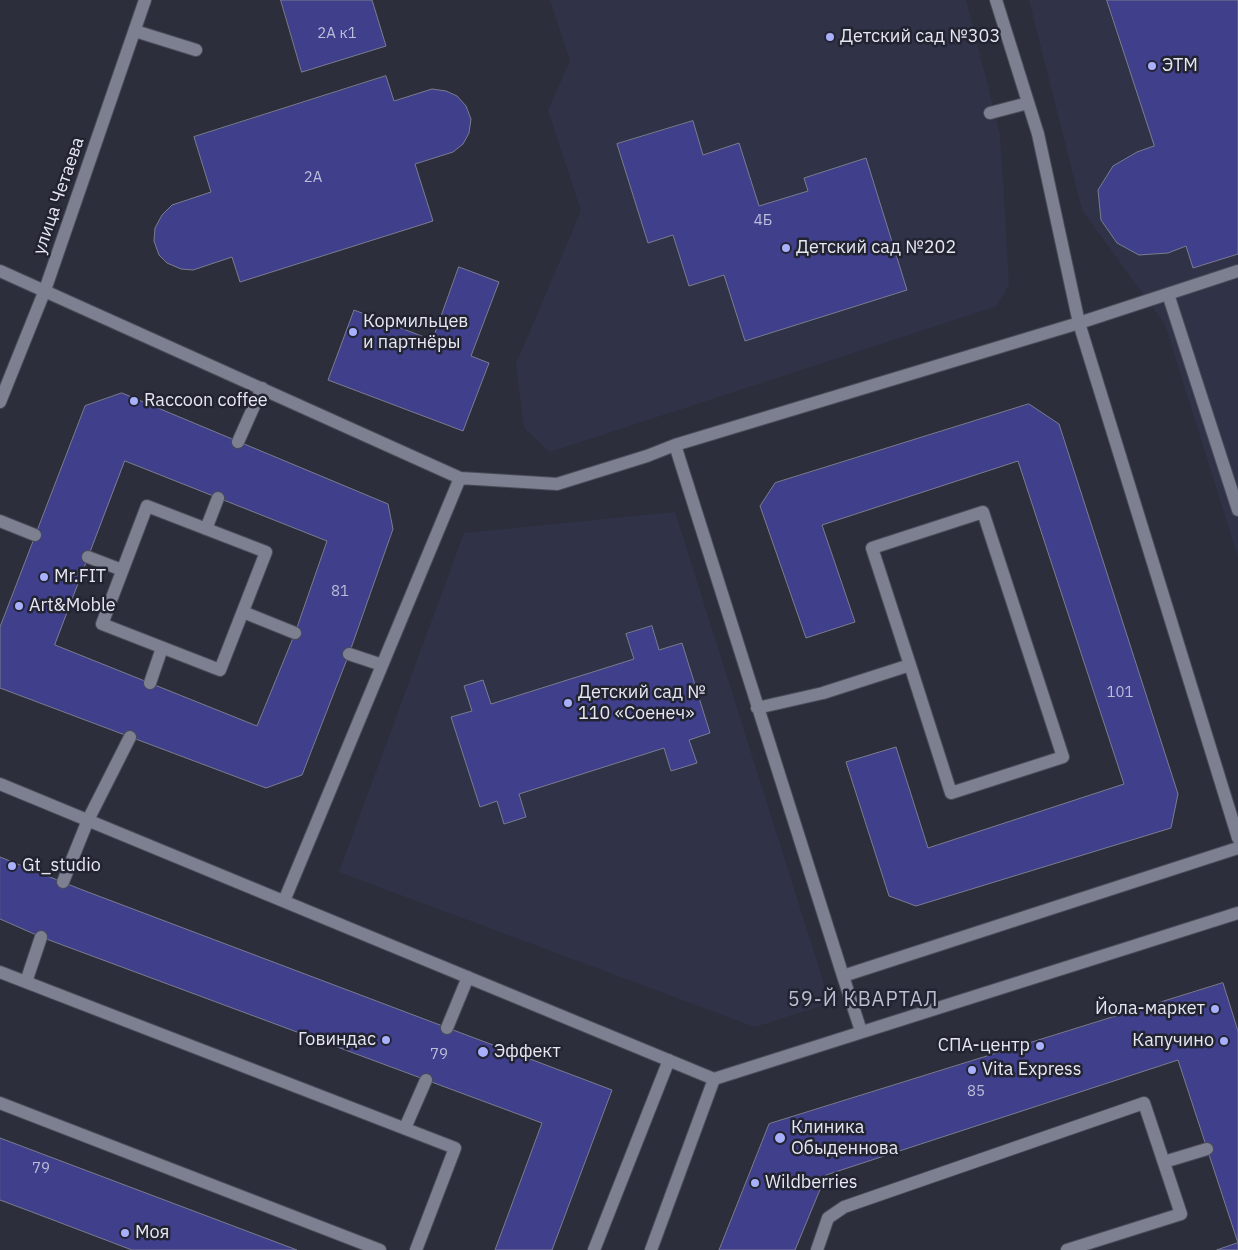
<!DOCTYPE html>
<html>
<head>
<meta charset="utf-8">
<style>
  body { margin:0 }
  canvas { display:block; background:#2c2e3c }
</style>
</head>
<body>
<canvas width="1238" height="1250"></canvas>
<script>
const context = document.querySelector('canvas').getContext('2d');
context.lineJoin = 'round';
function fillPath(path, color) {
  context.fillStyle = color;
  context.fill(path, 'evenodd');
}
function strokePath(path, color, width, dash) {
  context.strokeStyle = color;
  context.lineWidth = width;
  context.lineCap = dash ? 'butt' : 'round';
  context.setLineDash(dash || []);
  context.stroke(path);
}
function label(font, color, halo, rows, align = 'center') {
  context.font = font + ' "IBM Plex Sans",sans-serif';
  context.lineWidth = 5;
  context.setLineDash([]);
  context.textBaseline = 'middle';
  context.strokeStyle = halo;
  context.fillStyle = color;
  for (const [text, x, y, turn = 0] of rows) {
    context.save();
    context.translate(x, y);
    context.rotate((+turn || 0) * Math.PI / 180);
    context.textAlign = isNaN(turn) ? turn : align;
    if (halo) context.strokeText(text, 0, 0);
    context.fillText(text, 0, 0);
    context.restore();
  }
}
fillPath(new Path2D(`
  M550,0H966L1000,134L1009,284L997,306L550,452L524,428L516,364L581,211L548,110L570,61Z
  M1029,0H1238V557L1165,324L1082,210Z
  M675,512L830,1003L755,1027L339,872L464,533Z`), '#303247');
const building = new Path2D(`
  M281,0H372L386,46L302,72Z
  M1107,0H1238V254L1193,268L1186,246L1168,253L1139,255L1117,243L1101,220L1098,190L1113,166L1137,152L1154,146Z
  M386,76L394,101L432,89L446,91L457,96L466,106L471,119L469,133L463,144L453,152L415,164L433,221L240,282L232,257L193,270L181,269L167,263L159,255L154,241L155,228L162,215L172,205L211,192L194,137Z
  M693,121L703,155L739,143L759,206L808,191L804,178L866,158L907,290L745,341L724,275L689,286L673,235L648,243L617,144Z
  M459,267L499,282L471,356L489,363L463,431L328,380L354,310L432,340Z
  M122,393L388,504L393,529L349,654L302,775L266,788L0,688V627L85,406ZM125,461L327,541L295,633L257,726L55,645Z
  M1029,404L1059,424L1178,794L1171,828L916,906L889,896L846,762L896,747L928,848L1124,784L1018,461L822,525L855,622L806,638L760,506L775,483Z
  M652,626L659,650L682,643L710,733L689,740L697,763L671,771L664,748L519,794L526,817L504,824L497,801L480,807L451,717L472,711L464,686L483,680L491,704L634,659L626,634Z
  M0,857L80,889L612,1090L552,1250H495L542,1123L41,937L0,919Z
  M1223,983L1238,1031V1243L1178,1060L826,1175L795,1250H719L769,1124Z
  M0,1138L297,1250H132L40,1215L0,1200Z
  M1238,1243V1250H1217Z`);
fillPath(building, '#3f3f8c');
strokePath(building, '#7a7c8e', 1);
const lane = new Path2D(`
  M996,0L1038,134L1079,323L1238,838
  M135,31L196,50
  M990,113L1028,103
  M0,271L460,478L557,484L647,456L675,445L1079,323L1238,271
  M1168,294L1238,510
  M238,442L262,388
  M675,445L843,976L1238,848
  M147,506L266,552L220,670L102,624Z
  M0,521L35,535
  M206,529L218,498
  M88,557L122,570
  M243,612L295,633
  M349,654L382,665
  M150,683L162,648
  M757,708L823,693L910,665L872,548L983,512L1063,757L951,793L910,665
  M0,784L714,1079L1238,913
  M63,882L88,820L130,737
  M284,901L460,478
  M0,972L455,1148L416,1250
  M843,976L861,1031
  M26,982L41,937
  M447,1028L468,977
  M0,1103L380,1250
  M405,1128L426,1080
  M1164,1162L1207,1149
  M594,1250L669,1060
  M651,1250L714,1079
  M817,1250L828,1218L844,1207L1144,1103L1181,1214L1067,1250`);
const street = new Path2D(`
  M0,402L45,290L145,0`);
strokePath(lane, '#4b4c59', 14);
strokePath(street, '#4b4c59', 14);
strokePath(lane, '#7d8091', 12);
strokePath(street, '#7d8091', 12);
for (const [x, y, r, color] of [
  [830,37,5,"#a9b0fc"],
  [1152,66,5,"#a9b0fc"],
  [786,248,5,"#a9b0fc"],
  [353,332,5,"#a9b0fc"],
  [134,401,5,"#a9b0fc"],
  [44,577,5,"#a9b0fc"],
  [19,606,5,"#a9b0fc"],
  [568,703,5,"#a9b0fc"],
  [12,866,5,"#a9b0fc"],
  [1215,1009,5,"#a9b0fc"],
  [386,1040,5,"#a9b0fc"],
  [1224,1041,5,"#a9b0fc"],
  [1040,1046,5,"#a9b0fc"],
  [483,1052,6,"#a9b0fc"],
  [972,1070,5,"#a9b0fc"],
  [780,1138,6,"#a9b0fc"],
  [755,1183,5,"#a9b0fc"],
  [125,1233,5,"#a9b0fc"]
]) {
  const dot = new Path2D();
  dot.arc(x, y, r, 0, 2 * Math.PI);
  context.fillStyle = color;
  context.fill(dot);
  strokePath(dot, '#222432', 2);
}
label('15px', '#bcbdd8', null, [
  ["2А к1",337,34],
  ["2А",313,178],
  ["4Б",763,221],
  ["81",340,592],
  ["101",1120,693],
  ["79",439,1055],
  ["85",976,1092],
  ["79",41,1169]
]);
label('18px', '#e6e7f1', '#222432', [
  ["Детский сад №303",840,37],
  ["ЭТМ",1162,66],
  ["Детский сад №202",796,248],
  ["Кормильцев",363,322],
  ["и партнёры",363,343],
  ["Raccoon coffee",144,401],
  ["Mr.FIT",54,577],
  ["Art&Moble",29,606],
  ["Детский сад №",578,693],
  ["110 «Соенеч»",578,714],
  ["Gt_studio",22,866],
  ["Йола-маркет",1205,1009,"right"],
  ["Говиндас",376,1040,"right"],
  ["Капучино",1214,1041,"right"],
  ["СПА-центр",1030,1046,"right"],
  ["Эффект",494,1052],
  ["Vita Express",982,1070],
  ["Клиника",791,1128],
  ["Обыденнова",791,1149],
  ["Wildberries",765,1183],
  ["Моя",135,1233]
], 'left');
label('18px', '#e6e7f1', '#222432', [
  ["улица Четаева",59,196,-71]
]);
context.letterSpacing = '1px';
label('20px', '#bbbed0', '#222432', [
  ["59-Й КВАРТАЛ",863,1000]
]);
context.letterSpacing = '0px';
</script>
</body>
</html>
